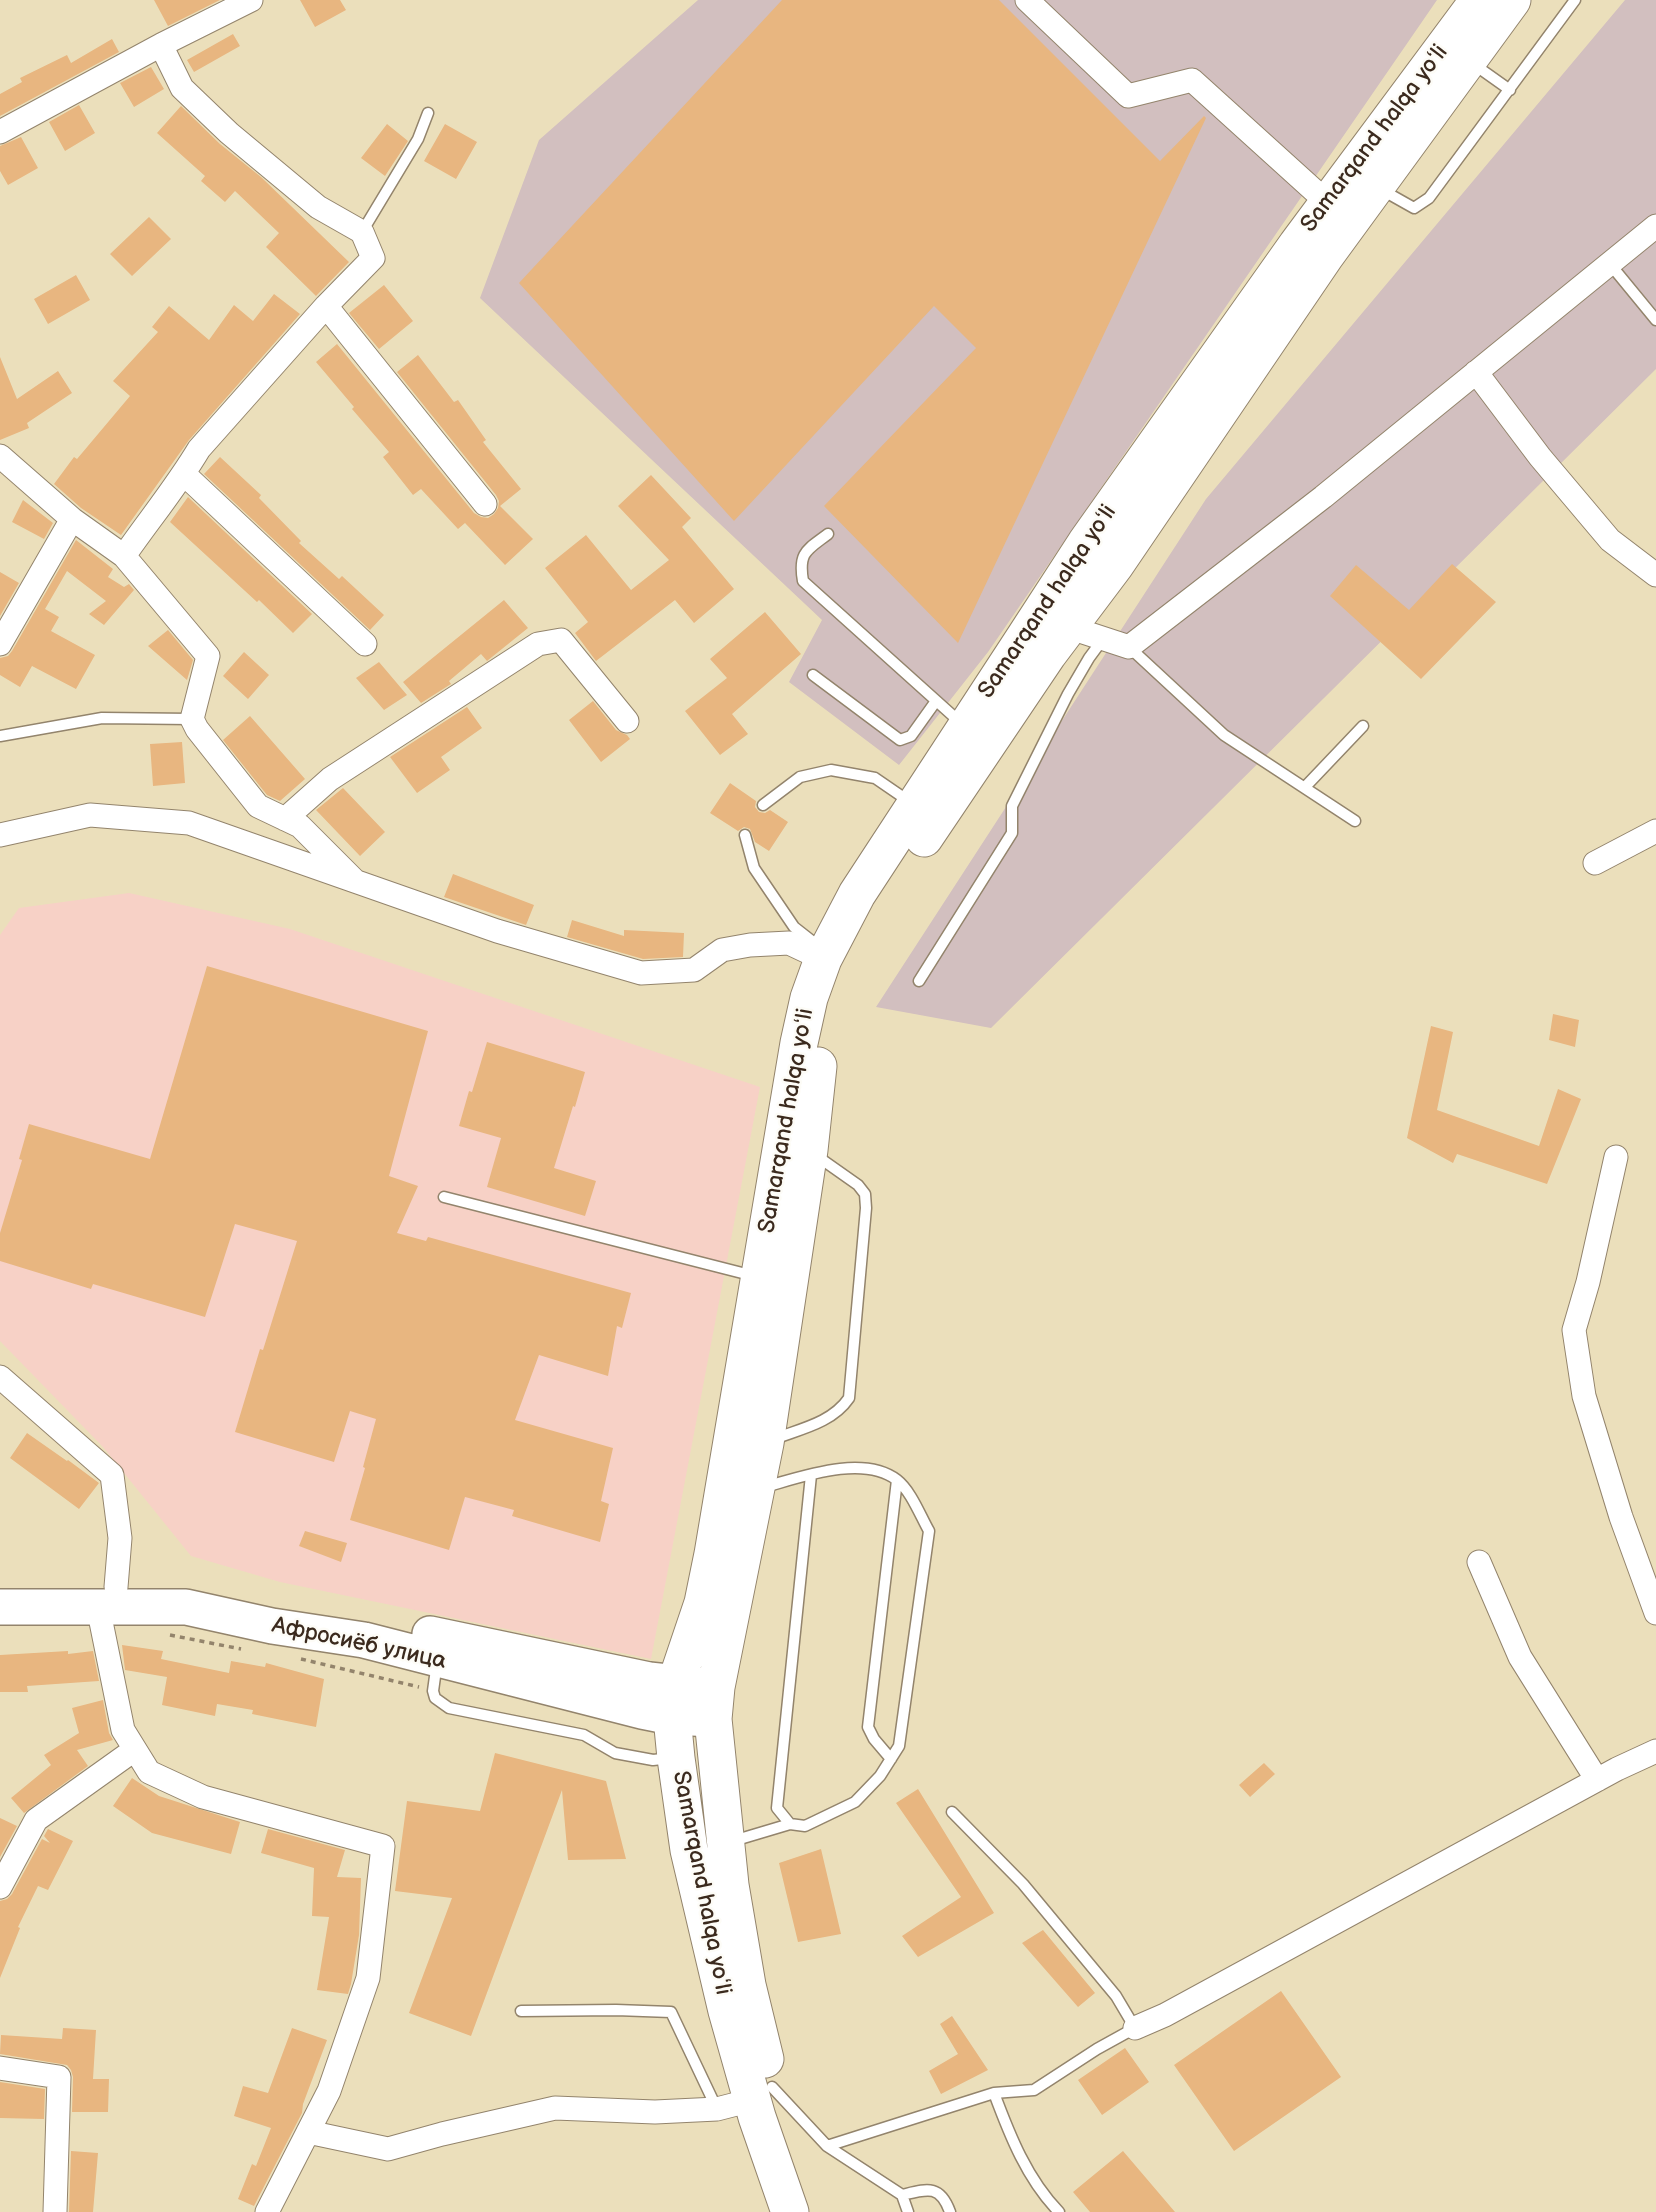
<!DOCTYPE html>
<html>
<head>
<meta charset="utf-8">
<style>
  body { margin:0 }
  canvas { display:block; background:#ebdfbb }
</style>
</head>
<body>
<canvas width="1656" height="2212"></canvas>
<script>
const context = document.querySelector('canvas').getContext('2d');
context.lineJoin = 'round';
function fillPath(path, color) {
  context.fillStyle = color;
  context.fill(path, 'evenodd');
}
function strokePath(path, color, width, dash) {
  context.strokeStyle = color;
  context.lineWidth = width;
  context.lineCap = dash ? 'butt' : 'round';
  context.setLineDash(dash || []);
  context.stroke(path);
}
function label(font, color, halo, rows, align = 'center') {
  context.font = font + ' "Balsamiq Sans",sans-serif';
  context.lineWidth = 5;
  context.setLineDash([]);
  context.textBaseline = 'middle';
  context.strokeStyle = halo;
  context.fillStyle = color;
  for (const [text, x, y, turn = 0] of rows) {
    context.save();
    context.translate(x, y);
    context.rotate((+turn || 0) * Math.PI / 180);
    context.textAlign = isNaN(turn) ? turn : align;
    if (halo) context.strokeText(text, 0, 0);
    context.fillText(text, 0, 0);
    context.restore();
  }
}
fillPath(new Path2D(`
  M129,893L290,929L760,1087L651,1659L280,1582L191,1556L103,1447L0,1341V935L19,908Z`), '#f7d1c6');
fillPath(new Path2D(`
  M698,0H1437L988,652L899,765L789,682L822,620L480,298L539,140Z
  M1625,0H1656V369L991,1028L876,1007L1206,499Z`), '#d2bfbf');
fillPath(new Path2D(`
  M154,0H220L168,26Z
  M300,0H340L346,10L315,27Z
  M782,0H999L1160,161L1204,116L1206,118L958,643L824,506L976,348L934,306L734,521L519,283Z
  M233,34L240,46L194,72L187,60Z
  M112,39L119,52L0,116V94L22,82L20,78L67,55L71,63Z
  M151,67L164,89L134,107L120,83Z
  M79,105L95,133L65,151L49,122Z
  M181,106L220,144L261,177L349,262L316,296L266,247L279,233L235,191L225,202L201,181L205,176L157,133Z
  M387,124L408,141L385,176L361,158Z
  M445,124L477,142L456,179L424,161Z
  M21,137L38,168L8,185L0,171V146Z
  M149,217L171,239L132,276L110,254Z
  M76,275L90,300L48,324L34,299Z
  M384,285L413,321L379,349L349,313Z
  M274,294L300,314L189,440L121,535L81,508L54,484L74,457L77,459L130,396L113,381L158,332L152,327L169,306L209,340L234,305L253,321Z
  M337,344L474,513L481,517L488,518L494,514L498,508L499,501L496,495L397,372L418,355L454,402L458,400L486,440L483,442L521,489L500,506L533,539L505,565L465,523L458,529L421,489L413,495L383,457L389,452L352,409L354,407L316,362Z
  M0,357L17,399L58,371L72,393L27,423L29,428L0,440Z
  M220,457L261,495L259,498L301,541L299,543L339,579L342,576L384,615L370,630L204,474Z
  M651,475L691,518L682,527L734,589L694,623L675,600L596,661L575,633L588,622L545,568L586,535L631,590L669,560L618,506Z
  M188,497L312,614L293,633L259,600L257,602L170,522Z
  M23,500L53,523L44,539L12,522Z
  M76,540L113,569L108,577L124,587L129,584L134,590L104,625L89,614L106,601L67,571L45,609L59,617L51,631L95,655L76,689L32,666L20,687L0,675V658L8,656L12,651Z
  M1452,564L1496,602L1421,679L1330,596L1356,565L1409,610Z
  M0,572L19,583L0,616Z
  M504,600L528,628L487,661L481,654L449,681L451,684L421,703L403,682Z
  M765,612L801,654L732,714L748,734L720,755L685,711L727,678L710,659Z
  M168,630L193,660L187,680L148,646Z
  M244,652L269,675L248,699L223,676Z
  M379,662L407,695L384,710L356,678Z
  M593,701L616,730L627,735L630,739L601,762L569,720Z
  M467,707L482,728L441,757L450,770L417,793L390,757Z
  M250,716L305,779L280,801L267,795L223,740Z
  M182,742L185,783L153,786L150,744Z
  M730,783L756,801L755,807L759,812L765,813L770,810L788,822L769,851L755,842L750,829L744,827L738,831L710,813Z
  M343,788L385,832L360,856L316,810Z
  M453,874L534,905L526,925L444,897Z
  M572,920L624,936V930L684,933L683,957L643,959L567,937Z
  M207,966L428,1031L389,1176L418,1186L397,1233L426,1241L428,1237L631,1293L622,1328L617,1326L608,1376L539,1355L515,1420L613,1448L601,1501L609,1504L600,1542L512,1516L514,1510L465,1497L449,1550L350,1520L365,1468L363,1467L376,1419L350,1411L334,1462L235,1432L260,1349L263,1350L297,1241L235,1224L205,1317L93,1284L91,1289L0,1261V1233L22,1160L19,1159L29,1124L150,1159Z
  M1553,1014L1579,1020L1575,1047L1549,1040Z
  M1431,1026L1453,1032L1437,1110L1539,1146L1558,1089L1581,1099L1547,1184L1457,1154L1453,1163L1407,1138Z
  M487,1042L585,1072L575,1107L573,1106L554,1168L596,1181L585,1216L487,1187L501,1138L459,1126L469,1091L472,1092Z
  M27,1433L67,1461L68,1460L99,1483L79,1509L10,1458Z
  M305,1531L347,1543L341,1562L299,1546Z
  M122,1645L163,1651L161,1659L229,1673L231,1661L265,1667L266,1663L324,1679L316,1727L252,1714L253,1710L217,1704L215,1716L162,1705L167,1677L125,1670Z
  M68,1651V1654L93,1651L99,1681L27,1686L28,1692H0V1655Z
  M103,1700L109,1733L113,1740L77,1750L88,1766L24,1813L11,1798L51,1765L44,1755L79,1733L72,1708Z
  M495,1753L606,1781L626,1859L568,1860L562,1790L471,2036L409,2013L452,1898L395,1891L407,1801L480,1811Z
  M1264,1763L1275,1774L1250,1797L1239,1785Z
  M132,1778L159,1796L240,1822L231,1854L152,1833L113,1806Z
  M918,1789L994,1913L918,1957L902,1936L961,1897L896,1803Z
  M0,1818L17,1826L0,1857Z
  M48,1829L73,1841L48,1890L38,1886L18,1927L20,1928L0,1978V1901L7,1899L12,1894L42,1839L50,1843L44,1836Z
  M268,1829L345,1850L337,1877L361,1878L359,1935L351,1984L348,1994L317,1990L329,1917L312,1916L314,1868L261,1853Z
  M821,1849L841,1934L798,1942L779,1863Z
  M1043,1930L1095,1993L1078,2007L1022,1943Z
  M1281,1991L1341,2077L1234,2151L1174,2065Z
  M952,2016L988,2070L941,2094L929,2071L958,2054L940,2024Z
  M63,2028L96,2030L93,2079H109L108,2112H72L73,2077L71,2070L67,2065L0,2054L1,2035L62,2039Z
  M292,2028L327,2040L303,2104L302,2113L254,2206L238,2199L252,2164L256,2166L271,2128L234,2116L243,2086L268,2093Z
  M1125,2048L1149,2082L1102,2115L1078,2080Z
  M0,2082L45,2089L44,2119L0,2118Z
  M71,2151L98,2153L93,2212H69Z
  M1123,2151L1175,2212H1090L1073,2192Z`), '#e8b680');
const service = new Path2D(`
  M1472,63L1510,90
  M1382,190L1414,208L1429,198L1575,0
  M362,232L418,139L428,113
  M1610,264L1656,320
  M828,534C807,550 798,552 803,581L961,723
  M1129,647L1224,735L1355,821
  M813,675L900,740L911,736L936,701
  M0,736L102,718L192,719
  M1305,787L1363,726
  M763,805L800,777L831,770L875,778L910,802
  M745,835L754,868L794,927L822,949
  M919,981L1012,833V806L1068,694L1089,658L1103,639
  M444,1197L754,1276
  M774,1439C800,1429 832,1423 849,1398L866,1208L865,1194L858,1185L814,1154
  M765,1487C801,1477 863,1454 897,1480C911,1491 920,1515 929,1531L899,1746L880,1776L855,1802L805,1826L790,1824L777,1808L811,1475
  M437,1662L433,1691L435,1698L449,1708L584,1735L615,1753L653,1760L671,1758
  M891,1759L874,1739L868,1727L897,1480
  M733,1841L790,1824
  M521,2011L616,2010L671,2012L717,2109
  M772,2087L827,2146L902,2195L908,2212
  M994,2093C1010,2136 1027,2179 1059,2212
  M827,2146L994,2093L1034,2090L1097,2049L1135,2028L1116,1996L1023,1884L952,1812
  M902,2195C927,2189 940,2184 950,2212`);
const minor = new Path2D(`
  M1027,0L1128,96L1192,80L1329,204
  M161,45L182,88L229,133L318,207L362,232L373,258L326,306L199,449C177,486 149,520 124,556L208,656L192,719L197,729L258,806L300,826L355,881
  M0,132L161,45L251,0
  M326,306L485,504
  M1476,372L1540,457L1610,540L1656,575
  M0,456L72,519L0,644
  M184,474L365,644
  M72,519L124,556
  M1068,627L1129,647L1323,497L1656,226
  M285,819L330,779L538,644L561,640L627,721
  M0,835L90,815L189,823L497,931L641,973L694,970L722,950L750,945L789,943L823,959
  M1595,863L1656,831
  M1616,1157L1588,1282L1574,1330L1584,1396L1621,1517L1656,1613
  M0,1377L112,1475L120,1538L116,1587
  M1479,1562L1520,1657L1597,1780
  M98,1607L123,1730L149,1772L203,1797L383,1846L368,1978L329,2091L267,2212
  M0,1887L36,1820L134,1750
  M1135,2028L1165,2015L1617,1769L1656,1751
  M0,2068L59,2077L55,2212
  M308,2132L388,2149L442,2134L555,2108L655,2112L717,2109L752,2100`);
const primary = new Path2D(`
  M0,1607H186L272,1626L364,1640L642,1711L672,1717L713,1719
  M430,1634L649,1680L705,1686`);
const trunk = new Path2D(`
  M924,838L1048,654L1115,565L1325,256L1512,0
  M765,2059L747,1985L730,1885L713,1719L716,1687L765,1443L809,1150L818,1066
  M790,2212L757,2117L727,2011L689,1850L676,1758L672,1717L676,1683L703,1603L713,1554L799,1043L809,998L823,959L857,894L1025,637L1086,543L1297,245L1479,0`);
strokePath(service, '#93846c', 13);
strokePath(minor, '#93846c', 25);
strokePath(primary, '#93846c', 38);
strokePath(trunk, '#93846c', 39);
strokePath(new Path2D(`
  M170,1635L241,1649
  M301,1659L419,1687`), '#93846c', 3.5, [5, 5]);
strokePath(service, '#fff', 10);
strokePath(minor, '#fff', 23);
strokePath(primary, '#fff', 35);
strokePath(trunk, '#fff', 37);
label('23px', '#3b2a1e', '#fdfcf7', [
  ["Samarqand halqa yoʻli",1375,139,-53],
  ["Samarqand halqa yoʻli",1048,602,-56],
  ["Samarqand halqa yoʻli",787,1121,-80],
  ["Афросиёб улица",359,1644,12],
  ["Samarqand halqa yoʻli",701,1883,79]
]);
</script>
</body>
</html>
